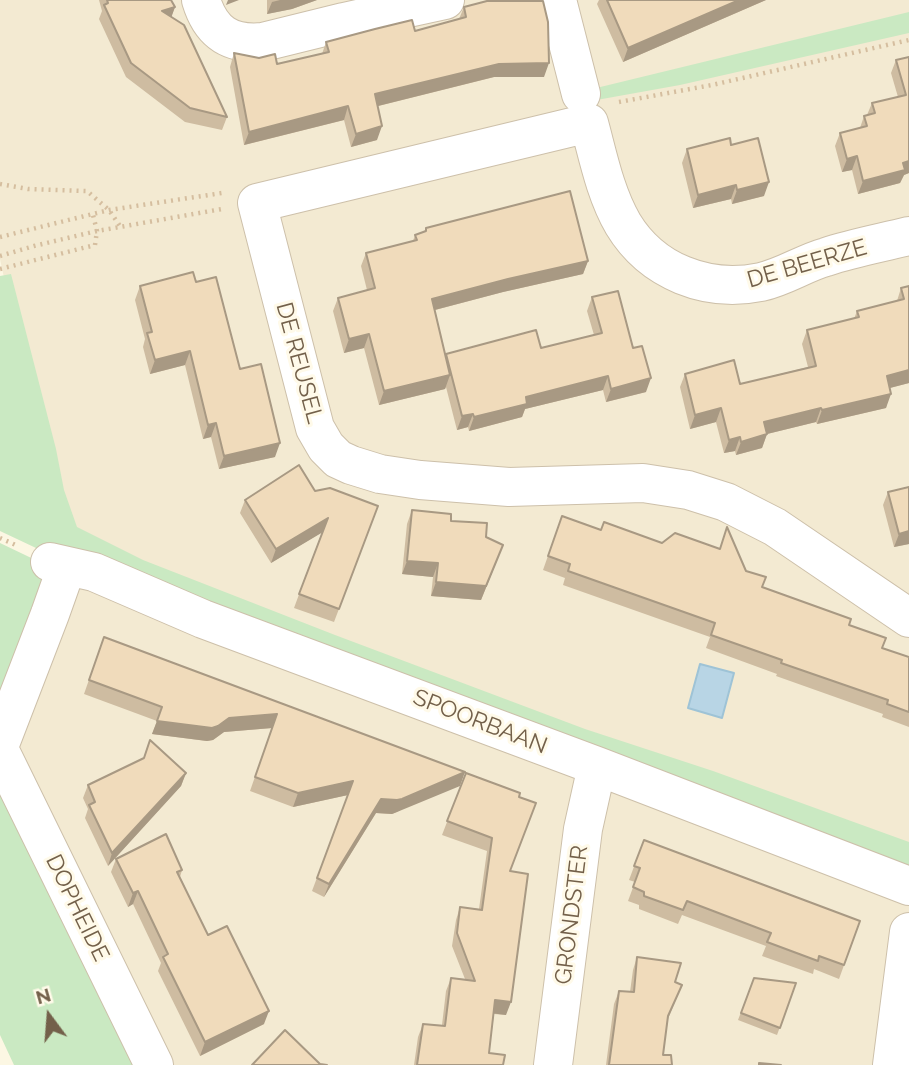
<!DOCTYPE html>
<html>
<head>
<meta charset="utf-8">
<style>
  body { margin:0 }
  #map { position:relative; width:909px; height:1065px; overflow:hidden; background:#fcf7e3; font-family:Raleway,sans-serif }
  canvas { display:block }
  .north { position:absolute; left:14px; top:981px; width:70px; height:70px; -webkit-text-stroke:5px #fffae9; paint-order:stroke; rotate:344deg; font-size:19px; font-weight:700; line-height:28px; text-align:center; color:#73604a }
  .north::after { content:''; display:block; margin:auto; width:24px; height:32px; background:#73604a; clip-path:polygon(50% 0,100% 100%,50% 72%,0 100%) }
</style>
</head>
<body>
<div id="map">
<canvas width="909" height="1065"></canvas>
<div class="north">N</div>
</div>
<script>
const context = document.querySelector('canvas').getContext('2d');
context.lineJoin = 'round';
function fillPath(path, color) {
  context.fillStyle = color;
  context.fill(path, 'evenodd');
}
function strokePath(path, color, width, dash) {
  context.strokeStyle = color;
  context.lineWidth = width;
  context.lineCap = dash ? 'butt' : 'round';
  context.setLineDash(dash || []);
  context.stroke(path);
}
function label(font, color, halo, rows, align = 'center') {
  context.font = font + ' Raleway,sans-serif';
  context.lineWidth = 6;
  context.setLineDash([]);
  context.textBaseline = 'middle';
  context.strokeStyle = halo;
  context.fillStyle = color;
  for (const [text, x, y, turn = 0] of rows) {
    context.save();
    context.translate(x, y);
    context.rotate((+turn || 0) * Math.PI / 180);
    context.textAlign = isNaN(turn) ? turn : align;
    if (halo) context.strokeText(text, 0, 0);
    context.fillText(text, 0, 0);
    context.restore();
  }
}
fillPath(new Path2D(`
  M0,0H909V1065H110L0,825V655L55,515L0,259Z`), '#f3ead2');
fillPath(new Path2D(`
  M909,12V33L680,85L591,101L588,90Z
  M11,274L56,449L64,490L77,527L143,560L335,635L585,729L713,771L909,842V871L53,556L0,531V276Z
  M0,543L48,566L0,707Z
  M0,776L142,1065H14L0,1035Z`), '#cae9c2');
const water = new Path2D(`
  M700,664L734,673L722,718L688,708Z`);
fillPath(water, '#b8d5e5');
strokePath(water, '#9ec3d6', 2);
const minor = new Path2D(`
  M201,0C211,33 230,45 263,42L344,22L445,0
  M557,0L581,94
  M909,236C881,243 853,248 826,257C804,263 784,277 761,282C707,293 652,272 623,224C605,193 598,156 589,123L257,203L315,428L326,447L338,459L351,465L380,474L420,480L509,487L643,483L688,490L726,502L775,527L909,618
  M50,562L94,572L203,619L597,766L909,886
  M0,744L50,614L67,566
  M0,751L154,1065
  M553,1065L583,829L597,766
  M892,1065L909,932`);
strokePath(minor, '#cdc0aa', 40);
strokePath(new Path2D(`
  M619,102L712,85L909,40
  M0,184L28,189L87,191L109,210L120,226
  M0,237L109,210L222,193
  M0,256L34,246L97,231L222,209
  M0,269L95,245L97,231L93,215
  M0,538L18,546`), '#d5be9f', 4.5, [2, 5]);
strokePath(minor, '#fff', 38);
fillPath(new Path2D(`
  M99,0H171L175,7L171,17L227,117L222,130L185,122L126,77L99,19L102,11Z
  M267,0H317L292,9L267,14Z
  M599,0H766L623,62L597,4Z
  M464,7L544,77H494L378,106L377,140L351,147L344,120L244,145L230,67L234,53L277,64L322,54L326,42L415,31L459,19Z
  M909,57V173L904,175L900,183L858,194L852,170L842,172L835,146L840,133L860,128L864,116L867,115L872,103L898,97L891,73L896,60Z
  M731,145L764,196L732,204L731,199L693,208L682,163L687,149Z
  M426,228L588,261L583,274L503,292L435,310L445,354L541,348L594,335L587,311L592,297L646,392L606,402L603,390L525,409L522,417L469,431L468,427L457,430L446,387L445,389L379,405L364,348L344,353L333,311L338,298L367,290L361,266L366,253L413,241L415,235L424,232Z
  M196,282L240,369L275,457L219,469L211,437L203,439L185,365L150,374L143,347L145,339L135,300L140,286Z
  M909,286V383L890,388L886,408L817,424L816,422L767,434L762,448L736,455L735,451L724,453L716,422L690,429L680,387L685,374L740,384L808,367L802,344L807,330L854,319L857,311L897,301L901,288Z
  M315,491L378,506L334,622L294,608L322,532L271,563L240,513L245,500Z
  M888,492L909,544L894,547L883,505Z
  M412,510L451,521L486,537L498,558L481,600L431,596L433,577L402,574L407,524Z
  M562,516L601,530L662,543L746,571L762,587L849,625L882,648L909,657V727L882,717L883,714L776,676L777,674L706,648L710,637L563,585L565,578L543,570Z
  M104,637L465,772L397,812L392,814L376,813L324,897L312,891L348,795L293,807L250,791L272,728L224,732L213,740L207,741L152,734L157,721L84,694Z
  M186,773L181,786L108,866L85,818L88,809L83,798L88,785Z
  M466,773L510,871L506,1015L494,1014L489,1053L503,1065H414L418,1037L423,1024L442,1025L446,991L451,978L465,979L452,946L456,920L460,907L479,909L487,851L442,835Z
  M644,840L860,921L839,979L814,969L813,974L762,956L766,946L682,915L678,924L639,909V905L628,901L635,882L629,880Z
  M116,859L182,870L180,877L208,935L264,1024L200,1056L158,971L161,963L133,904L128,907L111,872Z
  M637,957L675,982L682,985L668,1019L663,1055L672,1065H606L614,1004L619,991L630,992L633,970Z
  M754,978L796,983L777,1035L738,1020Z`), '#cebca1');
fillPath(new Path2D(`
  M228,0H239L226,5Z
  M280,0H317L292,9L267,14L272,2Z
  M739,0H766L623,62L628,48Z
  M175,7L170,21L162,11Z
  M549,63L544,77H494L370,108L375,94L499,64Z
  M348,106L344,120L244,145L249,132Z
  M382,126L377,140L351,147L356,134Z
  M857,156L852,170L842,172L847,159Z
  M909,161V173L904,175L900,183L858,194L863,181Z
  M769,182L764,196L732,204L737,190Z
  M736,185L731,199L693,208L698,195Z
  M588,261L583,274L503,292L427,312L432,299L508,279Z
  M369,334L364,348L344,353L349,339Z
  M190,351L185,365L150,374L155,360Z
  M909,370V383L882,390L887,376Z
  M450,375L445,389L379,405L384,391Z
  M608,376L603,390L525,409L522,417L469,431L474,417L526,397Z
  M651,378L646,392L606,402L611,389Z
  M891,394L886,408L817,424L822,410Z
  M721,408L716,422L690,429L695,415Z
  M821,408L816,422L767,434L762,448L736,455L741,442L764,422Z
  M473,414L468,427L457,430L462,416Z
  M216,423L211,437L203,439L208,425Z
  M740,437L735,451L724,453L729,440Z
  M280,443L275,457L219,469L224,456Z
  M328,518L323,532L271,563L276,549Z
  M909,531V544L894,547L899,534Z
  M498,558L481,600L431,596L436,582Z
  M407,561L438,563L433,577L402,574Z
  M277,714L272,728L224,732L213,740L207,741L152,734L157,721Z
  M465,772L460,786L397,812L392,814L376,813L324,897L329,884L381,799Z
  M186,773L181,786L108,866L112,853Z
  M353,781L348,795L293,807L298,793Z
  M138,891L133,904L128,907L133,893Z
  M495,1000L511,1002L506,1015L490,1013Z
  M269,1011L264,1024L200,1056L205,1042Z`), '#a89983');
const building = new Path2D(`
  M107,0H171L175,7L162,11L184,25L227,117L190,108L131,63L104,5L108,3Z
  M607,0H739L628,48Z
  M487,1H543L548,22L549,63L499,64L375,94L382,126L356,134L348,106L249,132L234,53L259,58L275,54L277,64L329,52L326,42L375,29L412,20L415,31L466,17L464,7Z
  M909,57V161L903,163L905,170L863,181L857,156L847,159L840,133L867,126L864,116L875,113L872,103L906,95L896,60Z
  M730,138L731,145L758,138L769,182L737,190L736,185L698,195L687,149Z
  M570,191L588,261L508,279L432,299L450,375L384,391L369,334L349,339L338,298L375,288L366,253L417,240L415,235L426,231V228Z
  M193,272L196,282L216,277L240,369L261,364L280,443L224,456L216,423L208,425L190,351L155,360L147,333L152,332L140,286Z
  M909,286V370L887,376L891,394L822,410L821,408L764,422L767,434L741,442L740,437L729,440L721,408L695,415L685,374L734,360L740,384L816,366L807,330L859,317L857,311L904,299L901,288Z
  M618,291L633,348L642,346L651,378L611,389L608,376L526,397L527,404L474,417L473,414L462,416L446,354L536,330L541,348L602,333L592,297Z
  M299,465L315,491L330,488L378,506L339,609L299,594L328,518L276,549L245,500Z
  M909,487V531L899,534L888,492Z
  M412,510L451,514V521L487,523L486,537L503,545L486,586L436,582L438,563L407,561Z
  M562,516L601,530L604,522L662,543L675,533L720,549L727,527L746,571L766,577L762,587L851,619L849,625L886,638L882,648L909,657V712L887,704L888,700L781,663L782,660L711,635L715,623L568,571L570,564L548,556Z
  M104,637L465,772L402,799L397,800L381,799L329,884L317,878L353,781L298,793L255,777L277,714L229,718L218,726L212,728L157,721L162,707L89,680Z
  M150,740L186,773L112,853L89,805L95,802L88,785L144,758Z
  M466,773L520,793L519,797L536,803L510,871L528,874L511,1002L495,1000L489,1053L505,1055L503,1065H417L423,1024L445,1026L451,978L475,981L457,933L460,907L482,910L492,838L447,821Z
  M166,834L182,870L177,872L208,935L227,926L269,1011L205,1042L163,957L168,954L138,891L133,893L116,859Z
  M644,840L860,921L844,965L819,956L818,961L767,942L771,933L687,901L683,910L644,896V892L633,887L640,868L634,866Z
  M637,957L681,963L675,982L682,985L668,1016L663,1055H671L672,1065H609L619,991L634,992Z
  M754,978L796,983L780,1028L741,1013Z
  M285,1030L320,1064L327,1065H252Z
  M759,1063L781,1065H759Z`);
fillPath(building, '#f0dbbb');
strokePath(building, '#a89983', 2);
label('23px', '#73604a', '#fffae9', [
  ["DE BEERZE",807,264,-16],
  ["DE REUSEL",299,363,75],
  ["SPOORBAAN",480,722,21],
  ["DOPHEIDE",77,908,64],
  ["GRONDSTER",572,915,-83]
]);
</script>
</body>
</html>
